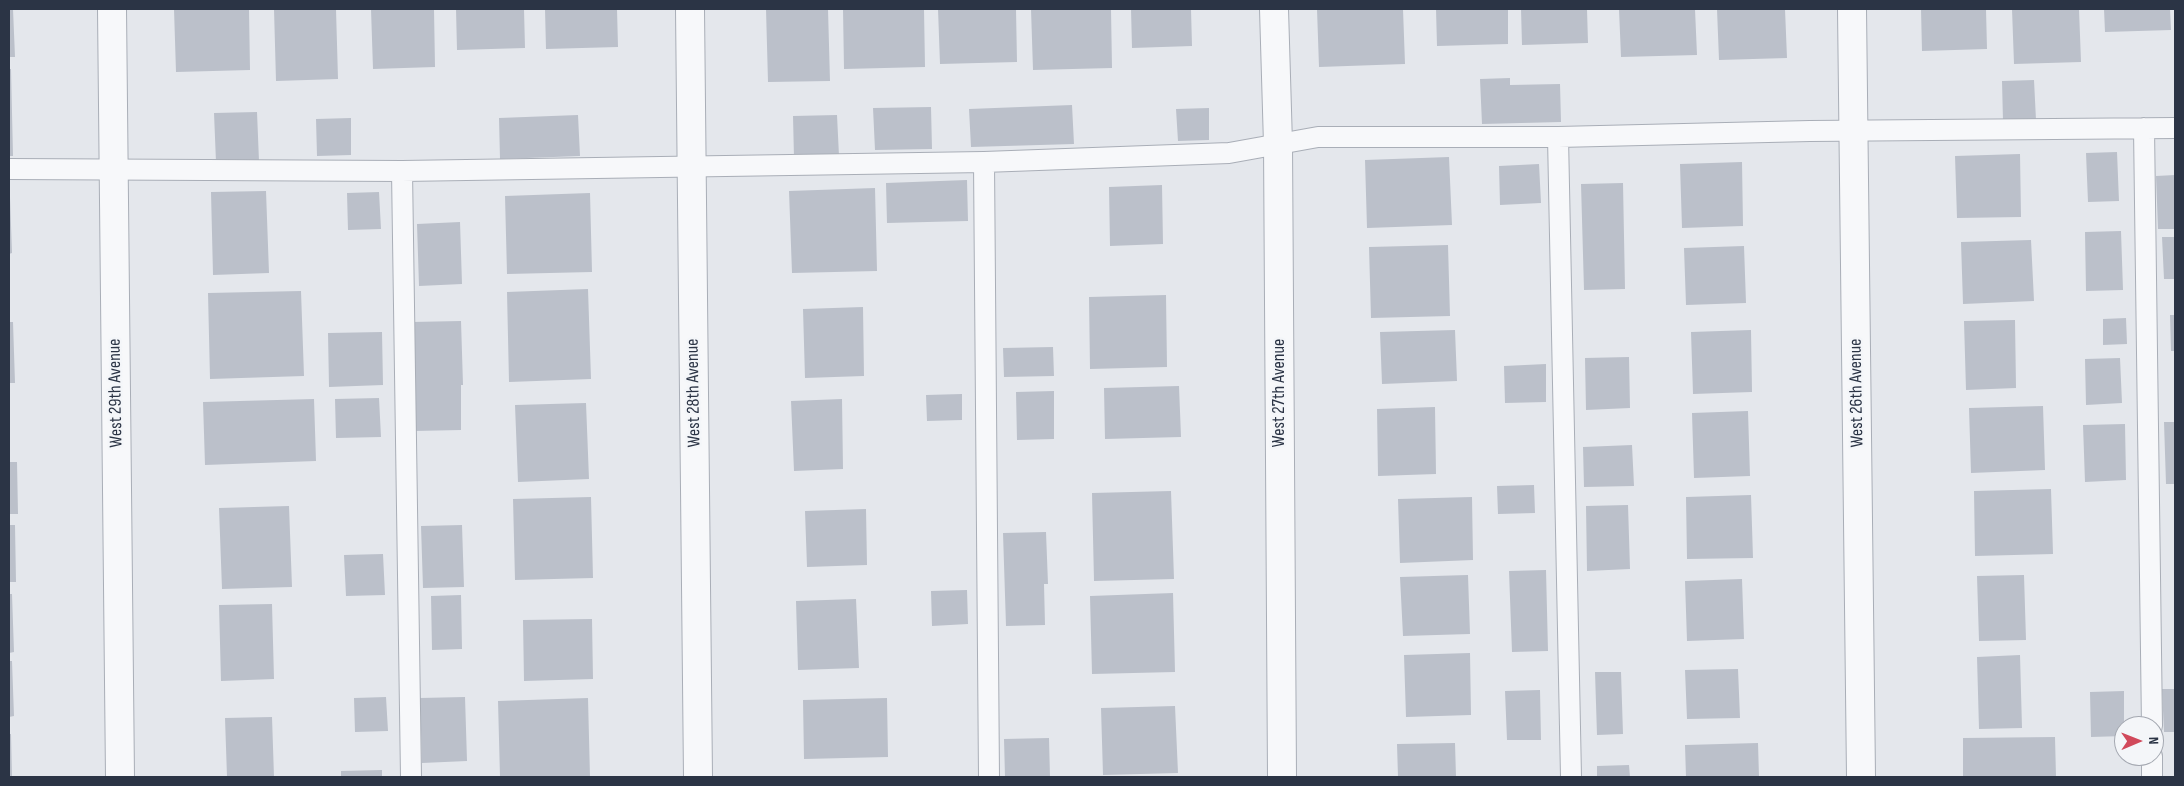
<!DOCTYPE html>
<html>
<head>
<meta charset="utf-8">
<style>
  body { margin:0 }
  #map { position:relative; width:2184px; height:786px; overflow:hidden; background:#e4e7ec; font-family:"Sofia Sans Condensed",sans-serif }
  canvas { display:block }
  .frame { position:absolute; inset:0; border:10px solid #2b3445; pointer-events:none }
  .north { position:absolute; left:2114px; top:716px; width:50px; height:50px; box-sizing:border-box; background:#f4f6f9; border:1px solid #a4a8b1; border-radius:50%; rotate:89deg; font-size:14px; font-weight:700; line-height:20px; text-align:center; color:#2b3445 }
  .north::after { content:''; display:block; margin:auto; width:18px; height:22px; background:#d1495b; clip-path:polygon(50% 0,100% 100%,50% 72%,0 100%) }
</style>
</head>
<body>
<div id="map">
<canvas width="2184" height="786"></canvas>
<div class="frame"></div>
<div class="north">N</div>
</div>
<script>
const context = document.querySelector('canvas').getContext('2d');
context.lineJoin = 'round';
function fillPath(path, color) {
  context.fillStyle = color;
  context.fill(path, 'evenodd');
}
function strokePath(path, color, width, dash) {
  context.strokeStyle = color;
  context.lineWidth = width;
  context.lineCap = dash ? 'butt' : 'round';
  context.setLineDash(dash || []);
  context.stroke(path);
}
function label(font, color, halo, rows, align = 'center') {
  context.font = font + ' "Sofia Sans Condensed",sans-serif';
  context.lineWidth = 5;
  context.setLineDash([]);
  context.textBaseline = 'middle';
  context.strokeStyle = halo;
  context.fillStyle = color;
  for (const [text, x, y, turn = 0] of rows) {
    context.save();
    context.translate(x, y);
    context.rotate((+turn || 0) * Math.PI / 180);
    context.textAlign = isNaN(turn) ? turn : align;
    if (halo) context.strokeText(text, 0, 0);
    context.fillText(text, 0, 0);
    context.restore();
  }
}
fillPath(new Path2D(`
  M9,9H13L15,57H9Z
  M174,9H249L250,70L176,72Z
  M274,9H336L338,79L276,81Z
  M371,9H434L435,67L373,69Z
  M456,9H524L525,48L457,50Z
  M545,9H617L618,47L546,49Z
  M766,9H828L830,81L768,82Z
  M843,9H924L925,67L844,69Z
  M938,9H1016L1017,62L940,64Z
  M1031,9H1111L1112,68L1033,70Z
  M1131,9H1191L1192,46L1132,48Z
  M1317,9H1403L1405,64L1319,67Z
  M1436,9H1508V44L1437,46Z
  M1521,9H1587L1588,43L1522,45Z
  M1619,9H1695L1697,55L1621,57Z
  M1717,9H1785L1787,58L1719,60Z
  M1921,9H1986L1987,49L1922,51Z
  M2012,9H2079L2081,62L2014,64Z
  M2104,9H2170L2171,30L2105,32Z
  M9,69H11L13,156H9Z
  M1510,78V85L1560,84L1561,122L1482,124L1480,79Z
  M2034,80L2036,120L2003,121L2002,81Z
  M1072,105L1074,144L971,147L969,109Z
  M931,107L932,149L875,150L873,108Z
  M1209,108V140L1178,141L1176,109Z
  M257,112L259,161L216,162L214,113Z
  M578,115L580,156L500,159L499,118Z
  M837,115L839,156L794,158L793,116Z
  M351,118V155L317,156L316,119Z
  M2117,152L2119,201L2088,202L2086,153Z
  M2020,154L2021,217L1957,218L1955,156Z
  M1449,157L1452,225L1367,228L1365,160Z
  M1742,162L1743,226L1682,228L1680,164Z
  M1539,164L1541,203L1500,205L1499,166Z
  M2175,175V229H2158L2156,176Z
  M967,180L968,221L887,223L886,183Z
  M1623,183L1625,289L1584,290L1581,184Z
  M1162,185L1163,244L1110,246L1109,187Z
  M875,188L877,271L792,273L789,191Z
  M266,191L269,273L213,275L211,192Z
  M379,192L381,229L348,230L347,193Z
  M590,193L592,272L507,274L505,196Z
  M9,197H10L12,253L9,254Z
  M460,222L462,284L419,286L417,224Z
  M2121,231L2123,290L2086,291L2085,232Z
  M2162,237H2175V279H2164Z
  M2031,240L2034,301L1963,304L1961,242Z
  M1448,245L1450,316L1371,318L1369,247Z
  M1744,246L1746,303L1686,305L1684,248Z
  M588,289L591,379L509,382L507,292Z
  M301,291L304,376L210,379L208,293Z
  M1166,295L1167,367L1090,369L1089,297Z
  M863,307L864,376L805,378L803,309Z
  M2170,315H2175V351H2171Z
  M2126,318L2127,344L2103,345V319Z
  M2015,320L2016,388L1966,390L1964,321Z
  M461,321L463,385H461V430L414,431L411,322Z
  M9,322H13L15,383H9Z
  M1455,330L1457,381L1382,384L1380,332Z
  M1751,330L1752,392L1693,394L1691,332Z
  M382,332L383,385L329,387L328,333Z
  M1053,347L1054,376L1004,377L1003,348Z
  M1629,357L1630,408L1586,410L1585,358Z
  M2120,358L2122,403L2086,405L2085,359Z
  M1546,364V402L1505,403L1504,366Z
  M1179,386L1181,437L1105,439L1104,388Z
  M1054,391V439L1017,440L1016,392Z
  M962,394V420L927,421L926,395Z
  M379,398L381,437L336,438L335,399Z
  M314,399L316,461L205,465L203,402Z
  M842,399L843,469L794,471L791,401Z
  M586,403L589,479L518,482L515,405Z
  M2043,406L2045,470L1971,473L1969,408Z
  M1435,407L1436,474L1378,476L1377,409Z
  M1748,411L1750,476L1694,478L1692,413Z
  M2164,422H2175V484H2166Z
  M2125,424L2126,480L2085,482L2083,425Z
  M1632,445L1634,486L1584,487L1583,447Z
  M9,462H17L18,514H9Z
  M1534,485L1535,513L1498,514L1497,486Z
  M2051,489L2053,554L1975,556L1974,491Z
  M1171,491L1174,579L1094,581L1092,493Z
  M1751,495L1753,558L1687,559L1686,497Z
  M591,497L593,578L515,580L513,499Z
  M1472,497L1473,560L1400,563L1398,499Z
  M1628,505L1630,569L1587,571L1586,506Z
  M289,506L292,587L222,589L219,508Z
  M866,509L867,565L807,567L805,511Z
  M9,525H15L16,582H9Z
  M462,525L464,587L423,588L421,526Z
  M1046,532L1048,584H1044L1045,625L1006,626L1003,533Z
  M383,554L385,595L346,596L344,555Z
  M1546,570L1548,651L1512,652L1509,571Z
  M1468,575L1470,634L1403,636L1400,577Z
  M2024,575L2026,640L1979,641L1977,576Z
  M1742,579L1744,639L1687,641L1685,581Z
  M967,590L968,624L932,626L931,591Z
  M1173,593L1175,672L1092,674L1090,596Z
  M9,594H12L14,652L9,653Z
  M461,595L462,649L432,650L431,596Z
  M856,599L859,668L798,670L796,601Z
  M272,604L274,679L221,681L219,605Z
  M592,619L593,679L524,681L523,620Z
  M1470,653L1471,715L1406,717L1404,655Z
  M2020,655L2022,728L1979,729L1977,657Z
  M9,661H12L14,716L9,717Z
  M1738,669L1740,718L1687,719L1685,670Z
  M1595,672H1621L1623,734L1597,735Z
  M2162,689H2175V732H2164Z
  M1540,690L1541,740H1507L1505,691Z
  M2124,691V736L2091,737L2090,692Z
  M386,697L388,731L355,732L354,698Z
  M465,697L467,761L422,763L420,698Z
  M588,698L590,777H500L498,701Z
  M887,698L888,757L804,759L803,700Z
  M1175,706L1178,773L1103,775L1101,708Z
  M272,717L274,777H227L225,718Z
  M9,734H11L12,777H9Z
  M2055,737L2056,777H1963V738Z
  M1049,738L1050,777H1005L1004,739Z
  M1455,743L1456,777H1398L1397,744Z
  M1758,743L1759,777H1686L1685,745Z
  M1629,765L1630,777H1597V766Z
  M382,770V777H341V771Z`), '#bbc0ca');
const service = new Path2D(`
  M2144,128L2152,726
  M1558,137L1571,777
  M984,162L989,777
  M9,169L402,171L984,162L1229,153L1318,137H1558L1810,131L2175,128
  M402,171L411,777
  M2152,756V777`);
const minor = new Path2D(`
  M112,9L120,777
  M690,9L698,777
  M1274,9L1278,144L1282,777
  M1852,9L1861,777`);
strokePath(service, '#a9aeb7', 22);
strokePath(minor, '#a9aeb7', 30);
strokePath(service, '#f7f8fa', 20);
strokePath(minor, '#f7f8fa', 28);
label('18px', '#2b3445', '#f4f6f9', [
  ["West 29th Avenue",116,393,-91],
  ["West 28th Avenue",694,393,-91],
  ["West 27th Avenue",1279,393,-90],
  ["West 26th Avenue",1857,393,-91]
]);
</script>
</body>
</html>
